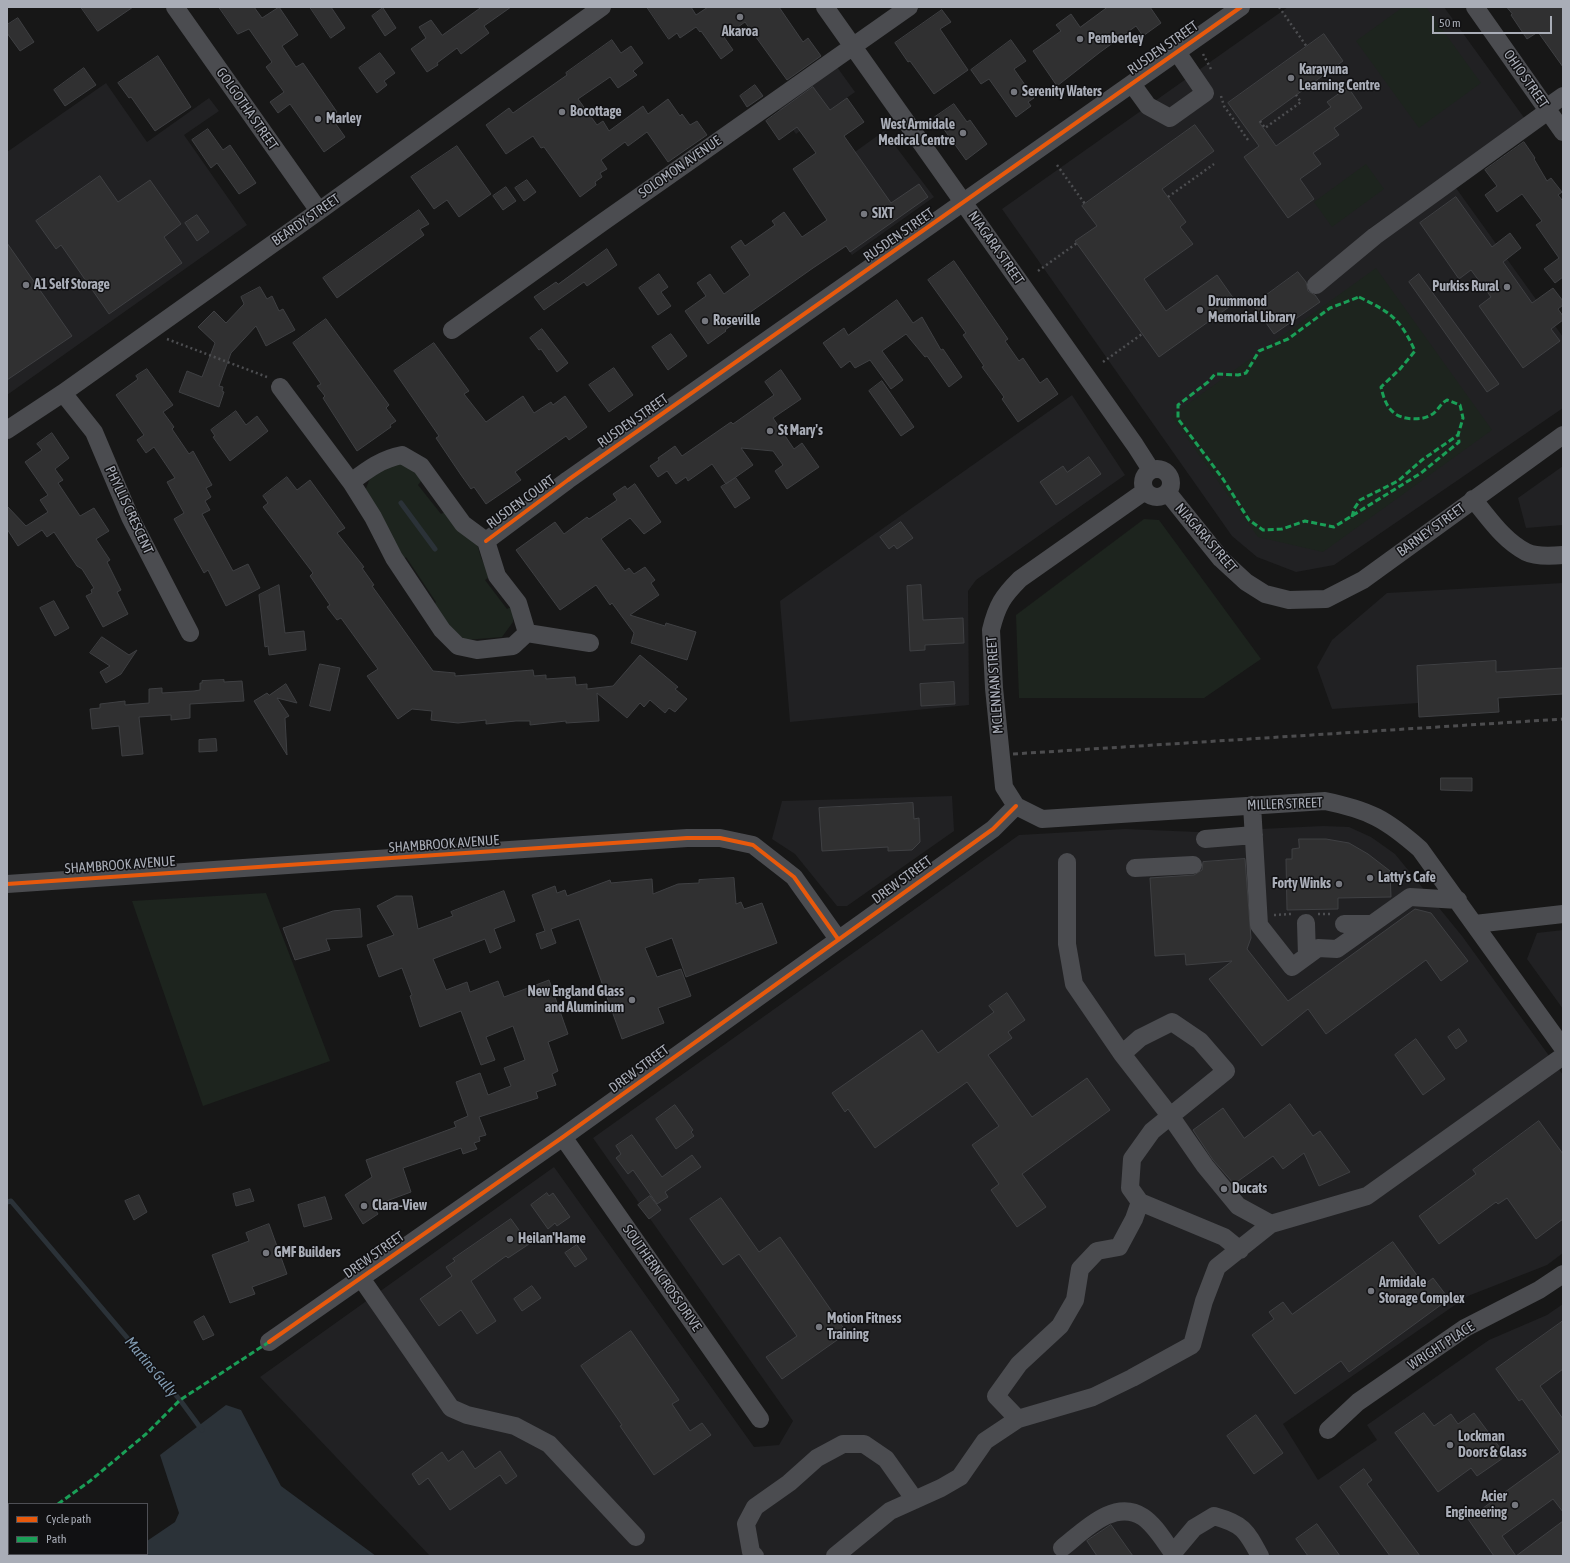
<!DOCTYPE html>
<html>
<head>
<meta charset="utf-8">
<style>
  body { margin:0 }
  #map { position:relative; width:1570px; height:1563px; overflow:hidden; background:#171717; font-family:"Asap Condensed",sans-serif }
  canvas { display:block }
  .frame { position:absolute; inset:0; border:8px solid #a9adb7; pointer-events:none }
  .legend { position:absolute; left:8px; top:1503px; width:140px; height:52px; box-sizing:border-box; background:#111113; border:1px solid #4e4f55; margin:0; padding:5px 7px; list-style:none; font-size:12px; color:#a9adb7 }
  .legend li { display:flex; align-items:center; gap:8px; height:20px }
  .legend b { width:20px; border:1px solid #4e4f55 }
  .scale { position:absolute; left:1432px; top:16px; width:120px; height:18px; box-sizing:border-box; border:2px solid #a9adb7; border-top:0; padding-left:5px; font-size:12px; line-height:14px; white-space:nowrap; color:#a9adb7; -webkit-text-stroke:3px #111113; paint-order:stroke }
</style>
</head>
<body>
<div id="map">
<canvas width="1570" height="1563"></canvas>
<div class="frame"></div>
<ul class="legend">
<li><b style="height:5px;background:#e8590c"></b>Cycle path</li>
<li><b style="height:5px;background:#1a9f57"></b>Path</li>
</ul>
<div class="scale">50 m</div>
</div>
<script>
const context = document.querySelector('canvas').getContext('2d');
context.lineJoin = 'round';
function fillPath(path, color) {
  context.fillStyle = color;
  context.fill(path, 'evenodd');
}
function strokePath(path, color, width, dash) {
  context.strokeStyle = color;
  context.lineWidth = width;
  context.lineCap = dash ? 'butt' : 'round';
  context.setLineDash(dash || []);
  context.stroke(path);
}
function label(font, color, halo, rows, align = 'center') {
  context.font = font + ' "Asap Condensed",sans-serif';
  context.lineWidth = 3;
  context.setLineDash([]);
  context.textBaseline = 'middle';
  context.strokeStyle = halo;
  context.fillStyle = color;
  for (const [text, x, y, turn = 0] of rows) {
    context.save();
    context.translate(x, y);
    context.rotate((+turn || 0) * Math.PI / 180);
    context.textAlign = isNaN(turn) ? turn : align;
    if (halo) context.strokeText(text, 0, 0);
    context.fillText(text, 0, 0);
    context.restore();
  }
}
fillPath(new Path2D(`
  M1288,7H1444L1525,119L1369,229L1375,236L1456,188L1563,337V408L1334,565L1296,572L1257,557L1232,536L1002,209Z
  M837,67L855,92L796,134L778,109Z
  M106,83L147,142L209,98L219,111L184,135L247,225L7,395V152Z
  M884,131L934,197L852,255L805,188Z
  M1072,395L1125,475L976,580L968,591L969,705L790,722L780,601Z
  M1563,466V525L1526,528L1518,498Z
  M1563,583V694L1498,698L1499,712L1419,717L1418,703L1332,709L1317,667L1332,640L1387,593Z
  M952,796L954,831L847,906H837L795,854L772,839L782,801Z
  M1323,826L1349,827L1371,837L1395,854L1462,936L1563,1075V1253L1547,1265L1468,1296L1283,1424L1318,1480L1377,1440L1367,1425L1489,1340L1547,1315L1563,1304V1556H430L260,1377L554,1167L754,1447L779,1445L793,1421L593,1138L1019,835L1125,829L1198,832Z
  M1563,930V1009L1527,959L1537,933Z`), '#212123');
fillPath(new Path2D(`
  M1403,7H1426L1481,83L1419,128L1356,41Z
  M1366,164L1384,189L1332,227L1314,202Z
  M1376,268L1492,430L1323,552L1258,537L1171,416Z
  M399,461L418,472L422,480L418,485L441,514L445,512L477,543L481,558L491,576L485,580L507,609L513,606V622L502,637L466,640L448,631L432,607L436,602L406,557L401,561L365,491L370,478Z
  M1144,519L1159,520L1261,659L1204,698H1019L1016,615Z
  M266,893L330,1061L203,1106L132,901Z`), '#1d241e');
fillPath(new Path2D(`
  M226,1405L241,1410L281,1486L376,1556H131L133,1554H147V1541L175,1522L179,1513L160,1455Z`), '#2b3238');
strokePath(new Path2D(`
  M401,503L435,549
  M7,1202L11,1201L180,1400L202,1430`), '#2b3238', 5);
const building = new Path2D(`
  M81,7H133L98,31Z
  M219,7H254L262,18L279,7L298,35L282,46L296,67L303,63L337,112L331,117L345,137L324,152L290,104L278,113L270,102L284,92L266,67L272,62L249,29L238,34Z
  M310,7H331L345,28L331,38Z
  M482,7H511L484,26L489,33L461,54L457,48L437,63L438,65L427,72L411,49L426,38L419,27L431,20L442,35Z
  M647,7H691L696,15L708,7H779L803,42L808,38L821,56L787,80L745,22L724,37L733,50L721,59L701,31L700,32L696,27L680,38L677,33L669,39Z
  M1108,7H1150L1161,23L1143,36L1136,26L1099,53L1057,86L1033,51L1061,31L1056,25L1071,14L1080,27Z
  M1507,7H1563V67L1538,32L1527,39L1511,15L1512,14Z
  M383,8L396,28L385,36L372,16Z
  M942,10L951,22L940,29L968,70L934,94L910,61L908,62L895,43Z
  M18,18L34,42L20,51L7,33V25Z
  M1324,34L1343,61L1259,122L1276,146L1331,107L1327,102L1348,87L1362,108L1334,128L1339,135L1313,153L1321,164L1300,179L1314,199L1288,218L1244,157L1259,146L1228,103Z
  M612,40L621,53L631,46L643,63L633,71L637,75L618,88L610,77L578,99L597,125L603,121L609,131L643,106L648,114L668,99L680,116L682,114L690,125L697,121L707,135L668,162L647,132L628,146L625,142L601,160L607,169L600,173L602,177L595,182L596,185L580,197L544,147L541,148L533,136L506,154L486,125L509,108L513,113L567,75L566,73Z
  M1011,40L1026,61L1014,69L1034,98L1028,102L1031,106L1016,117L989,79L981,84L971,70Z
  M380,53L395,73L384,81L387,85L377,93L359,68Z
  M158,56L191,107L155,131L131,97L129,98L118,83Z
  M84,68L96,85L65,106L54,90Z
  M755,85L763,96L747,107L740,96Z
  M813,87L830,110L847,98L864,122L844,136L891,203L919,184L928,197L850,252L846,246L813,268L725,330L726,331L708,344L685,311L706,296L697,283L710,274L724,294L750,275L731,247L741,240L745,246L775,225L772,221L784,212L802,237L827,220L793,169L816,153L797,127L779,140L766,121Z
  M954,104L967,122L970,120L987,144L966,160L935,117Z
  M1195,125L1214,151L1162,189L1186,222L1180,227L1193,244L1144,279L1166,311L1217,275L1236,302L1159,357L1075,241L1097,226L1082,206Z
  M208,129L223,150L230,145L256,183L239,194L217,163L211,168L192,140Z
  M1524,142L1535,158L1534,159L1547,181L1551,178L1562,192L1558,195L1563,201V277L1555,283L1544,269L1559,258L1536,225L1542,221L1522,194L1497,212L1485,195L1497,186L1485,170Z
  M457,146L491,194L459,217L447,200L434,209L411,177Z
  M100,176L118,202L150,180L181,224L164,237L182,263L109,314L61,245L56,249L36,221Z
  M527,180L536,192L524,201L515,188Z
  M506,187L516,201L503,210L493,196Z
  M1456,197L1492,247L1510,233L1521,248L1503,262L1532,303L1553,288L1563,301V305L1558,309L1563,316V320L1551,329L1560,341L1523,368L1479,306L1491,297L1471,270L1459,279L1420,223Z
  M419,210L429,224L420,229L424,235L337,298L323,278Z
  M197,215L209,232L197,241L185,223Z
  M7,243L72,336L7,380Z
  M607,249L617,265L587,286L584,282L544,310L534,297L556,282L558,284Z
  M954,261L1008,339L1005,341L1019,361L1023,358L1040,383L1047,378L1058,394L1018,422L1002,399L1004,397L982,367L984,366L963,335L966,333L928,280Z
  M1298,272L1306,282L1308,291L1315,295L1320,302L1274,334L1253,305Z
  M659,274L668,287L661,292L671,306L658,315L639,288Z
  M1419,274L1499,384L1487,392L1409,282Z
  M260,287L267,299L272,296L279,311L283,309L295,330L266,346L256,326L231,353L219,386L223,387L222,391L224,392L219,407L179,392L187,371L202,377L215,343L198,327L214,311L226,323L244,304L241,297Z
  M897,300L913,323L922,317L941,350L943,349L962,377L949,387L927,356L925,357L906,334L882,351L903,380L891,389L870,360L855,368L850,361L841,368L823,343L844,328L848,335Z
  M326,319L389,405L386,408L396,421L390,425L391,427L357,451L323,398L325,396L317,386L321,384L293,343Z
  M542,329L568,363L557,372L541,349L539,350L530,338Z
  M671,334L687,356L668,370L652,347Z
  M434,343L469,391L464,394L486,422L523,396L534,413L551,402L553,405L565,396L587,427L569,440L566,436L515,472L521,480L486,504L474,487L471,489L461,475L436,438L439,436L394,371Z
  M614,368L633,395L609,412L589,385Z
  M147,369L173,405L163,412L174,427L172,429L189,454L193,451L212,485L206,488L211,497L205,501L210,510L202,514L233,571L248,564L260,588L226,606L208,570L204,573L174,519L184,513L167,482L175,478L154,447L146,453L137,440L144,435L116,395L138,379L136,376Z
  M781,370L801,399L773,418L794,449L802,443L819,467L787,489L775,471L783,465L773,451L741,448L753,465L726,484L712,464L688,481L686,477L676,484L667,471L658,477L650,466L659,460L658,458L675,446L682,456L731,422L733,424L774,395L765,382Z
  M882,381L914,427L901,436L869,391Z
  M236,411L246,425L257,416L268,431L230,461L213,437L215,436L211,430Z
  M52,433L69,458L55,469L63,480L58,483L80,516L94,508L109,531L96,539L110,560L107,562L121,590L117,592L128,614L103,627L86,596L92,593L91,590L94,588L82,569L77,566L54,532L47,537L42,530L18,546L7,529V506L26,526L48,512L40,500L48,495L25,462L42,450L37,444Z
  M1089,457L1101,474L1056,505L1040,482L1063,466L1067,472Z
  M287,477L297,490L310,480L345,528L337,533L364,567L362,568L374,585L372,586L433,671L455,673V676L533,670L534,676L546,675V679L575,677L576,685L587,684V689L613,686L640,655L678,687L675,689L687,699L675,712L669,708L665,713L650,700L644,707L640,703L627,718L597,693L599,721L566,723V721L530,725V721H516L486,724V720L458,723L431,720L432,711L412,709L398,719L367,676L378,669L341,618L337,620L327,607L330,605L310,576L313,573L263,507L268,503L263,496Z
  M736,478L750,498L735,508L721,487Z
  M635,484L661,522L644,534L630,518L601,539L625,571L629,568L634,574L645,567L655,580L651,583L659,595L630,615L665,626L666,623L696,632L687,660L631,643L634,633L612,603L610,605L596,585L560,610L516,550L555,522L564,534L587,517L589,519L617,500L613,494L625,486L627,489Z
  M901,522L913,538L897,549L894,545L889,549L880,537Z
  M279,585L285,633L304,631L306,650L269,655L268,646L265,647L259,595Z
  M921,585L923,620L963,618L964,643L925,645V650L910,651L907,586Z
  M54,601L69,628L55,636L40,608Z
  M102,637L129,655L137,650L121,674L106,683L100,672L110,666L90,653Z
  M1496,661V672L1563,668V694L1498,698L1499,712L1419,717L1417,666Z
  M320,664L340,668L330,711L310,706Z
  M224,680V682L242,681L244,701L190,704V718L171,720V715L139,717L143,754L122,756L119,726L92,729L90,709L100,708V704L125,701V705L149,703V689L162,688V693L194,691L200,690V683H202V681Z
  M954,682L955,704L921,706L920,684Z
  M286,684L297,703L277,698L289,716L285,718L287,755L254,701L267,693L269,695Z
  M216,739L217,751L199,752V740Z
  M1441,778H1472V791L1441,790Z
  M913,803L914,819L919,818L920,842L912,850L888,851V847L822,851L819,808Z
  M1299,839H1326L1349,843L1368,854L1390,871L1391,897L1338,898V909L1287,910L1286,859H1292V849L1299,848Z
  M1245,859L1251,938L1247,949L1288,1001L1415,909L1431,913L1468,961L1441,981L1426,960L1326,1034L1308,1009L1262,1046L1209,979L1232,961L1186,965L1185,954L1155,956L1150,878L1194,875L1202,870L1203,862Z
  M734,878L736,904L741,902L744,909L762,903L777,943L686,977L672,938L645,948L657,977L681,969L691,996L658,1008L664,1023L622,1039L579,919L551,929L556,943L541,949L536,934L545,931L532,895L555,886L557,893L565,890L567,896L610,880L611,883L652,879L653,894L678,884L699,883V880Z
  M504,891L515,921L494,929L501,948L490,953L485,939L433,959L446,990L467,982L470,992L498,981L504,997L549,980L568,1034L548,1042L558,1071L552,1074L556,1085L536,1092L538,1098L479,1117L486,1135L479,1137L480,1141L474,1143L477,1149L463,1154L461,1148L403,1168L411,1192L373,1206L378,1214L363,1224L345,1195L372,1177L366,1160L456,1127L454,1122L468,1116L456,1082L480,1073L488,1095L511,1086L504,1068L525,1060L513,1026L486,1037L495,1060L481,1065L461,1011L420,1027L410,996L412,995L402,968L379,977L367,945L394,935L377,906L396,896H412L418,929L453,916L451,912Z
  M360,909L362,937L326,939L330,950L295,960L283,928L333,911Z
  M1007,993L1025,1020L1008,1032L1012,1038L988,1055L1032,1117L1087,1078L1110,1110L1022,1174L1046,1207L1017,1227L991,1190L999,1184L972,1145L999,1126L967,1082L875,1148L848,1109L845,1112L832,1093L922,1030L938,1053L994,1012L989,1006Z
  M1459,1029L1467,1041L1456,1049L1448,1037Z
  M1416,1039L1445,1079L1423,1095L1395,1055Z
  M1290,1104L1313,1136L1320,1131L1350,1172L1319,1186L1304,1153L1283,1169L1273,1156L1234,1184L1213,1160L1193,1130L1223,1108L1244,1138Z
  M675,1105L693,1130L691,1132L694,1136L676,1149L656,1119Z
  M1539,1121L1563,1154V1219L1536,1239L1507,1198L1498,1204L1496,1202L1439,1244L1419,1216L1476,1174L1473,1170Z
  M632,1135L662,1177L692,1155L701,1167L665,1192L668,1197L657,1204L633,1170L628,1174L616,1158L621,1154L616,1146Z
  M250,1189L254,1201L236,1206L233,1194Z
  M547,1193L549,1196L553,1193L570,1217L557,1226L555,1223L548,1229L531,1205Z
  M139,1195L147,1212L134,1220L125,1201Z
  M650,1196L661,1210L649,1219L638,1205Z
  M325,1197L332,1219L304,1227L298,1205Z
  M721,1198L759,1252L780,1237L847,1333L782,1379L766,1357L797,1336L739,1254L723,1265L690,1219Z
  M511,1219L529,1244L508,1258L506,1256L471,1281L496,1321L477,1334L461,1310L439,1326L420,1299L452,1276L446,1267L455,1261L453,1259Z
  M269,1224L287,1274L252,1287L255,1294L230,1303L212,1255L249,1241L246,1233Z
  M1393,1242L1424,1285L1433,1278L1449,1299L1349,1372L1341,1361L1295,1394L1252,1335L1274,1319L1269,1312L1283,1302L1292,1314Z
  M577,1245L587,1259L575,1267L565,1253Z
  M532,1286L541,1298L522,1311L514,1299Z
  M204,1316L214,1335L203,1340L194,1322Z
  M1563,1321V1369L1540,1386L1563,1419V1512L1553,1499L1502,1536L1516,1556L1563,1521V1556H1494L1468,1519L1560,1452L1522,1399L1519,1401L1496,1369Z
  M631,1331L679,1400L672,1404L690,1431L702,1423L711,1435L654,1475L620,1426L622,1425L581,1366Z
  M1424,1413L1434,1426L1451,1414L1458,1424L1474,1413L1506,1456L1477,1476L1471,1468L1438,1492L1395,1433Z
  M1256,1415L1283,1453L1254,1474L1227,1436Z
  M463,1451L475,1469L500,1451L517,1476L506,1484L500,1475L450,1510L428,1478L419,1485L412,1474L442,1452L448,1461Z
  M1364,1469L1372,1480L1367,1484L1420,1556H1390L1340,1487Z
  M1317,1524L1340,1556H1308L1296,1539Z
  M1111,1525L1133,1556H1097L1087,1541Z`);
fillPath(building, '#303031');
strokePath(building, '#3f4043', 1);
strokePath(new Path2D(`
  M1279,7L1307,47
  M1203,54L1212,71
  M1342,84L1346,89
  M1221,96L1224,106L1248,140
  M1260,121L1265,128L1301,102L1296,95
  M1057,165L1085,204
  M1168,197L1214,164
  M1038,271L1077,243
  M167,339L267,377
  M1103,362L1142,334
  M1318,914H1331
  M1274,915L1291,914`), '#4d4e51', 2.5, [2, 3]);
strokePath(new Path2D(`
  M175,7L319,211
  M825,7L1135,445L1151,470
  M1475,7L1563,132
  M1132,84L1148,106L1170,118L1205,93L1177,52
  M1546,108L1563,96
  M1316,285L1375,236L1548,111
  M452,330L603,222L909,7
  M280,387L351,482L373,517L394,558L442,630L458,646L477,650L513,646L527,633
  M63,393L94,432L130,517L190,633
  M7,430L63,393L319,211L602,7
  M1143 483a14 14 0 1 1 28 0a14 14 0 1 1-28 0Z
  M351,482C367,470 381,459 402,455L421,466L463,524L486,541L497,576L518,603L527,633
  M1168,493L1221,559L1246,582L1265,594L1289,600L1326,599L1363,580L1563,435
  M1473,499C1489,518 1503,540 1526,552C1536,557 1552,556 1563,555
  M486,541L568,480L1241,7
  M527,633L590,643
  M1252,805L1259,925L1292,967L1318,948L1337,949L1410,897L1458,900
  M1016,806L1042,819L1325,801C1369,810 1386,819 1420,849L1563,1048
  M1016,806L1004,787L994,688L991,630C997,605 1003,596 1020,579L1145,491
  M1205,839L1254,835
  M1067,862V944L1074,984L1122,1054L1171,1117L1205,1166L1238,1206L1271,1224
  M1135,868L1193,865
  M7,884L687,838H720L753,845L794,877L838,939
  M1306,923L1307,956
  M1344,924H1372
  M1475,924L1563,914
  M563,1137L760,1419
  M1140,1202L1224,1237L1240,1250
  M361,1278L451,1408L467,1415L515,1426L549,1444L636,1537
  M269,1342L563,1137L993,829L1016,806
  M1018,1419L996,1396L1019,1364L1060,1326L1075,1300L1080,1269L1097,1251L1119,1247L1134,1219L1140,1202L1130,1188L1132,1159L1152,1131L1226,1071L1200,1041L1172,1022L1140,1038L1122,1054
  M1328,1430L1358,1402L1465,1328L1539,1290L1563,1274
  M1062,1548C1084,1531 1114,1498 1143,1517C1155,1525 1164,1541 1173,1553
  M755,1556L751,1552L746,1524L755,1507L789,1483L817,1458L843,1444H864L886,1459L915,1500
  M835,1556L890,1511L941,1488L960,1477L985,1441L1018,1419L1093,1397L1132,1378L1192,1345L1204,1301L1217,1267L1271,1224L1367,1196L1563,1056
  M1174,1556L1173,1553L1194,1528L1214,1516C1243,1524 1246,1530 1260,1556`), '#4b4c50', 18);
strokePath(new Path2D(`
  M1013,754L1563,719`), '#4c4c4e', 3, [5, 4]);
strokePath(new Path2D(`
  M1359,297C1390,312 1400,318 1415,351L1400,369L1381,387C1383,396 1386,406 1393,412C1401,420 1422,421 1431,415C1437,412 1440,404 1447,400L1460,405L1463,418L1458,435L1459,442L1421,473L1334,527L1305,521L1282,529L1263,530L1249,520L1223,479L1178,419V405L1208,382L1215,374L1238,375L1246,373L1259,351L1288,339L1330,308Z
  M1352,517L1354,509L1360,500L1398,481L1422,460L1458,435
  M58,1504L90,1481L146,1434L180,1400L269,1342
  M7,1517L9,1520
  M27,1554V1556`), '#1a9f57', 3, [6, 3]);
strokePath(new Path2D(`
  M486,541L568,480L1241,7
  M7,884L687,838H720L753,845L794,877L838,939
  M269,1342L563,1137L993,829L1016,806`), '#e8590c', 4);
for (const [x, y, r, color] of [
  [740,17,4,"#76787f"],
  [1080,39,4,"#76787f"],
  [1291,78,4,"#76787f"],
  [1014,92,4,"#76787f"],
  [562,112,4,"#76787f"],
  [318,119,4,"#76787f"],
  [963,133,4,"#76787f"],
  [864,214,4,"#76787f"],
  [26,285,4,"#76787f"],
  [1507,287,4,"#76787f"],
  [1200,310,4,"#76787f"],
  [705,321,4,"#76787f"],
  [770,431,4,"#76787f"],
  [1370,878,4,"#76787f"],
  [1339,884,4,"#76787f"],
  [632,1000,4,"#76787f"],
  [1224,1189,4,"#76787f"],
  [364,1206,4,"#76787f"],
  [510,1239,4,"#76787f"],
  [266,1253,4,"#76787f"],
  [1371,1291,4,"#76787f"],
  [819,1327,4,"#76787f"],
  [1450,1445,4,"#76787f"],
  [1515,1505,4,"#76787f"]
]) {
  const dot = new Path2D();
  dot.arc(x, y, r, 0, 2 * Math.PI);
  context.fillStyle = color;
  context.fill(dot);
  strokePath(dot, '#111113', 1.5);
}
label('bold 14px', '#a9adb7', '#111113', [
  ["Akaroa",740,32,"center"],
  ["Pemberley",1088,39],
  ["Karayuna",1299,70],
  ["Learning Centre",1299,86],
  ["Serenity Waters",1022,92],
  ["Bocottage",570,112],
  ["Marley",326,119],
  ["West Armidale",955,125,"right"],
  ["Medical Centre",955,141,"right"],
  ["SIXT",872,214],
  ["A1 Self Storage",34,285],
  ["Purkiss Rural",1499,287,"right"],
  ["Drummond",1208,302],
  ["Memorial Library",1208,318],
  ["Roseville",713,321],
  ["St Mary's",778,431],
  ["Latty's Cafe",1378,878],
  ["Forty Winks",1331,884,"right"],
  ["New England Glass",624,992,"right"],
  ["and Aluminium",624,1008,"right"],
  ["Ducats",1232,1189],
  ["Clara-View",372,1206],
  ["Heilan'Hame",518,1239],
  ["GMF Builders",274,1253],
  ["Armidale",1379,1283],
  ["Storage Complex",1379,1299],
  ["Motion Fitness",827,1319],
  ["Training",827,1335],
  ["Lockman",1458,1437],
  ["Doors & Glass",1458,1453],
  ["Acier",1507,1497,"right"],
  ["Engineering",1507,1513,"right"]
], 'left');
label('14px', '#a9adb7', '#111113', [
  ["RUSDEN STREET",1163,48,-35],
  ["OHIO STREET",1526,79,55],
  ["GOLGOTHA STREET",247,109,55],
  ["SOLOMON AVENUE",680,167,-35],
  ["BEARDY STREET",306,220,-35],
  ["RUSDEN STREET",899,235,-35],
  ["NIAGARA STREET",996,248,55],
  ["RUSDEN STREET",633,421,-35],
  ["RUSDEN COURT",521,502,-36],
  ["PHYLLIS CRESCENT",129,510,65],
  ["BARNEY STREET",1431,530,-36],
  ["NIAGARA STREET",1206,538,49],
  ["MCLENNAN STREET",995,685,-94],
  ["MILLER STREET",1285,804,-2],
  ["SHAMBROOK AVENUE",444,844,-4],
  ["SHAMBROOK AVENUE",120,865,-4],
  ["DREW STREET",902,880,-36],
  ["DREW STREET",639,1069,-36],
  ["DREW STREET",374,1255,-35],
  ["SOUTHERN CROSS DRIVE",662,1278,55],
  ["WRIGHT PLACE",1441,1346,-33]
]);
label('italic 15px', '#819bb1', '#111113', [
  ["Martins Gully",151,1367,50]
]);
</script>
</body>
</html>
